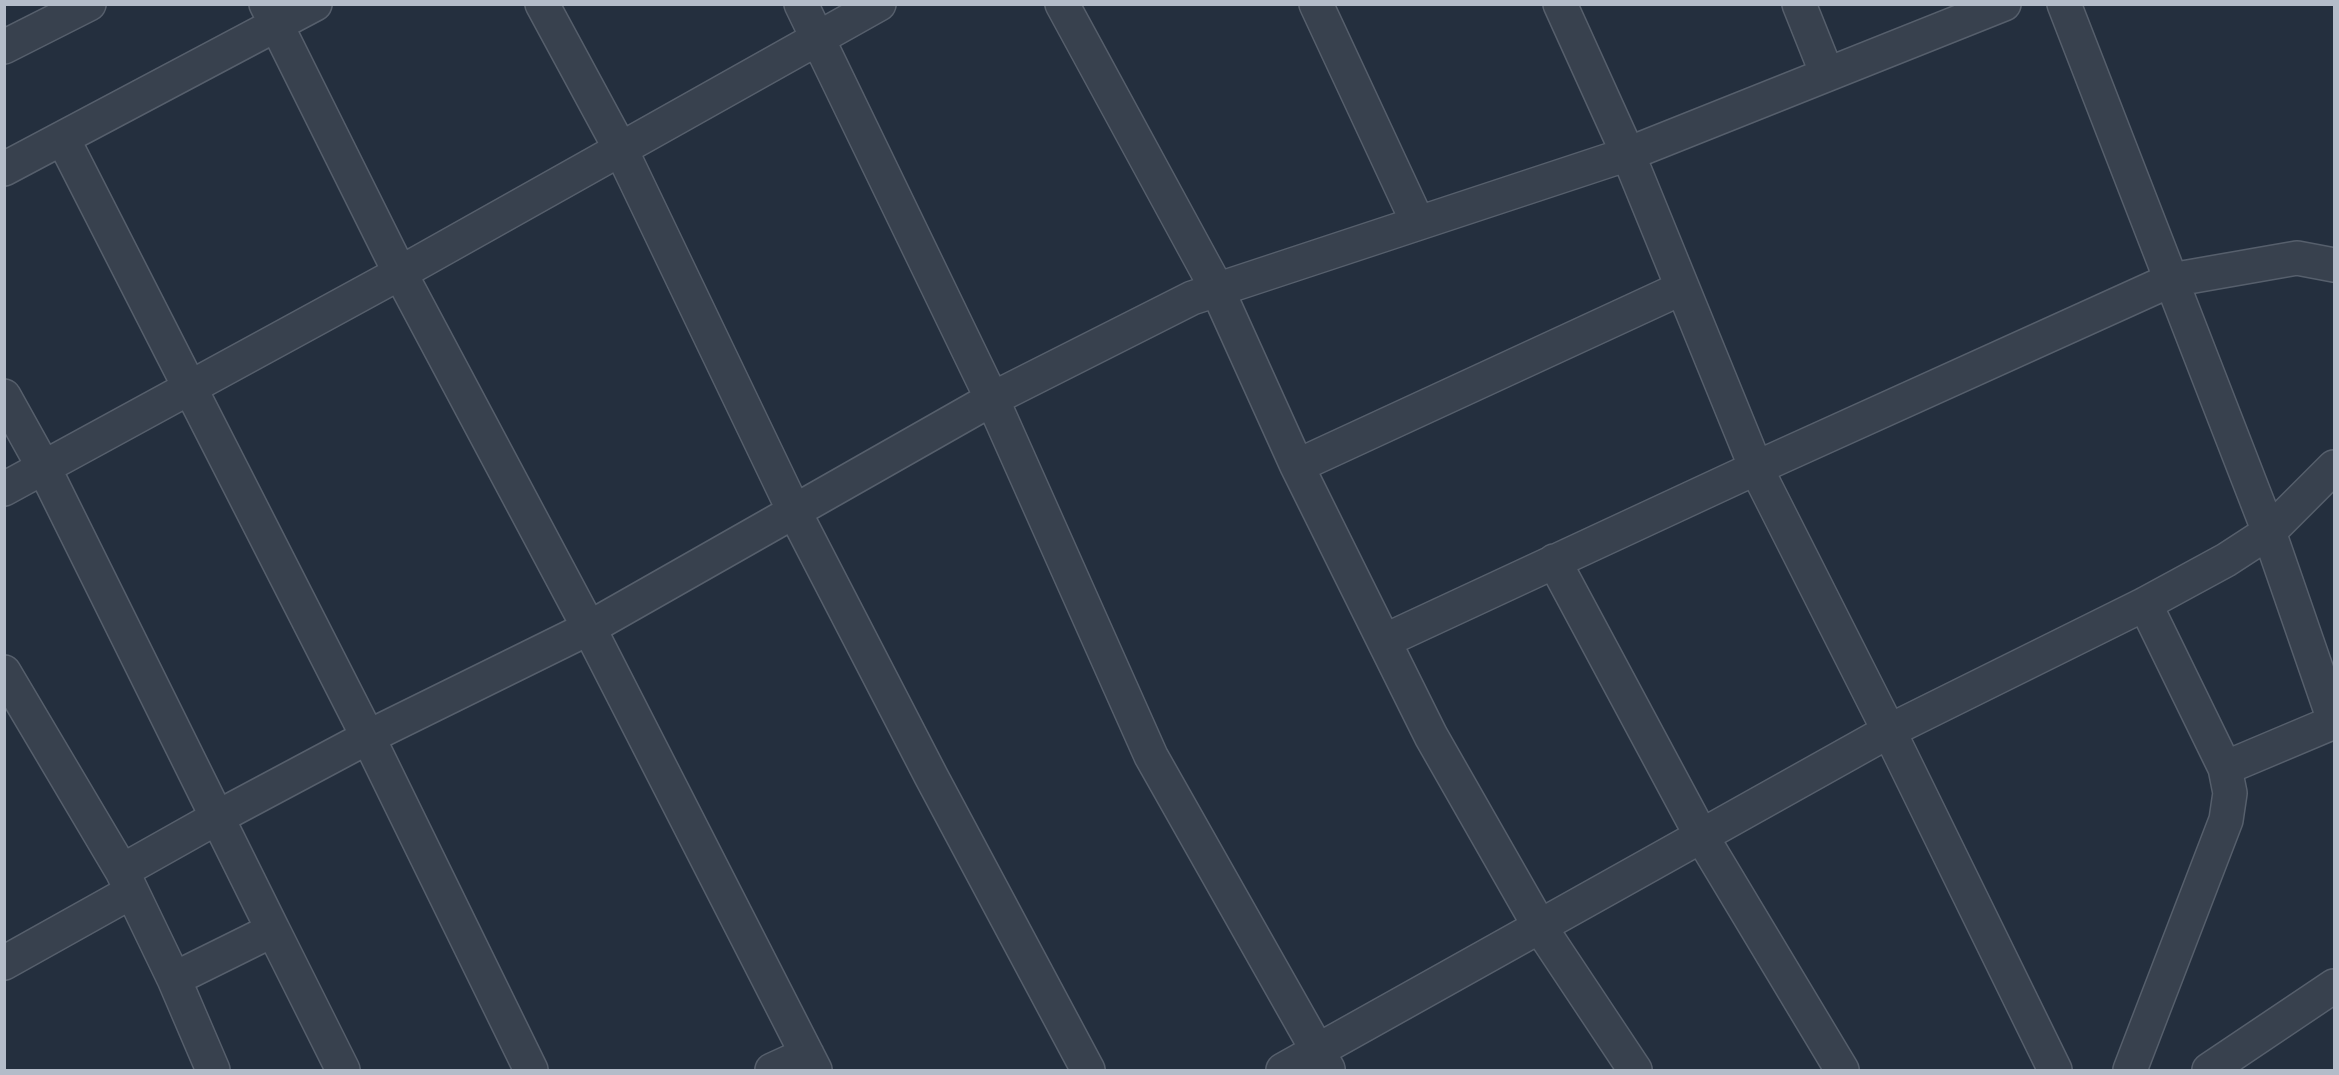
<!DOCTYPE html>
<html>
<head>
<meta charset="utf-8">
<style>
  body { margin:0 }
  #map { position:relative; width:2339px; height:1075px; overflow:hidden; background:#242f3e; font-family:"Alegreya Sans",sans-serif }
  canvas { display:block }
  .frame { position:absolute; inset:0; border:6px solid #b4bcc9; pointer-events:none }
</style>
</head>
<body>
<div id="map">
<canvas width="2339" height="1075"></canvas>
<div class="frame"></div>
</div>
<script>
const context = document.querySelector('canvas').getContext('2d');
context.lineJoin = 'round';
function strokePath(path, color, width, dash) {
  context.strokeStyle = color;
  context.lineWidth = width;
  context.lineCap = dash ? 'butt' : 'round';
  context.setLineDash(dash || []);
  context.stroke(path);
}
const minor = new Path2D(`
  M266,4L400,273L589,628L815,1070
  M542,4L621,150L794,511L931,776L1088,1070
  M801,4L992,399L1151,756L1328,1069
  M1062,4L1217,289L1297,466L1431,736L1540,927L1635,1070
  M1316,4L1418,223
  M1560,4L1628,154L1756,468L1889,731L2055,1070
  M1799,4L1827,74
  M2064,4L2269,532L2334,720
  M4,47L89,4
  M63,139L368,737L531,1070
  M4,169L315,4
  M4,396L44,468L273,930L174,979
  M1297,466L1682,288
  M4,489L400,273L879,4
  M1554,561L1702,837L1842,1070
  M1384,641L1756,468L2171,280L2297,258L2334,265
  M4,672L122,871L174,979L213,1070
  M2225,768L2334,722
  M122,871L218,817L368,737L589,628L992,399L1192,298L1628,154L2004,4
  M273,930L343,1070
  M4,963L131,892
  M772,1070L807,1054
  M1283,1070L1889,731L2145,604L2226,560L2269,532L2334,467
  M2130,1070L2226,820L2230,793L2225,768L2145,604
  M2209,1070L2334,986`);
strokePath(minor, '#565f6c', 36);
strokePath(minor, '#38414e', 33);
</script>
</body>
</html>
